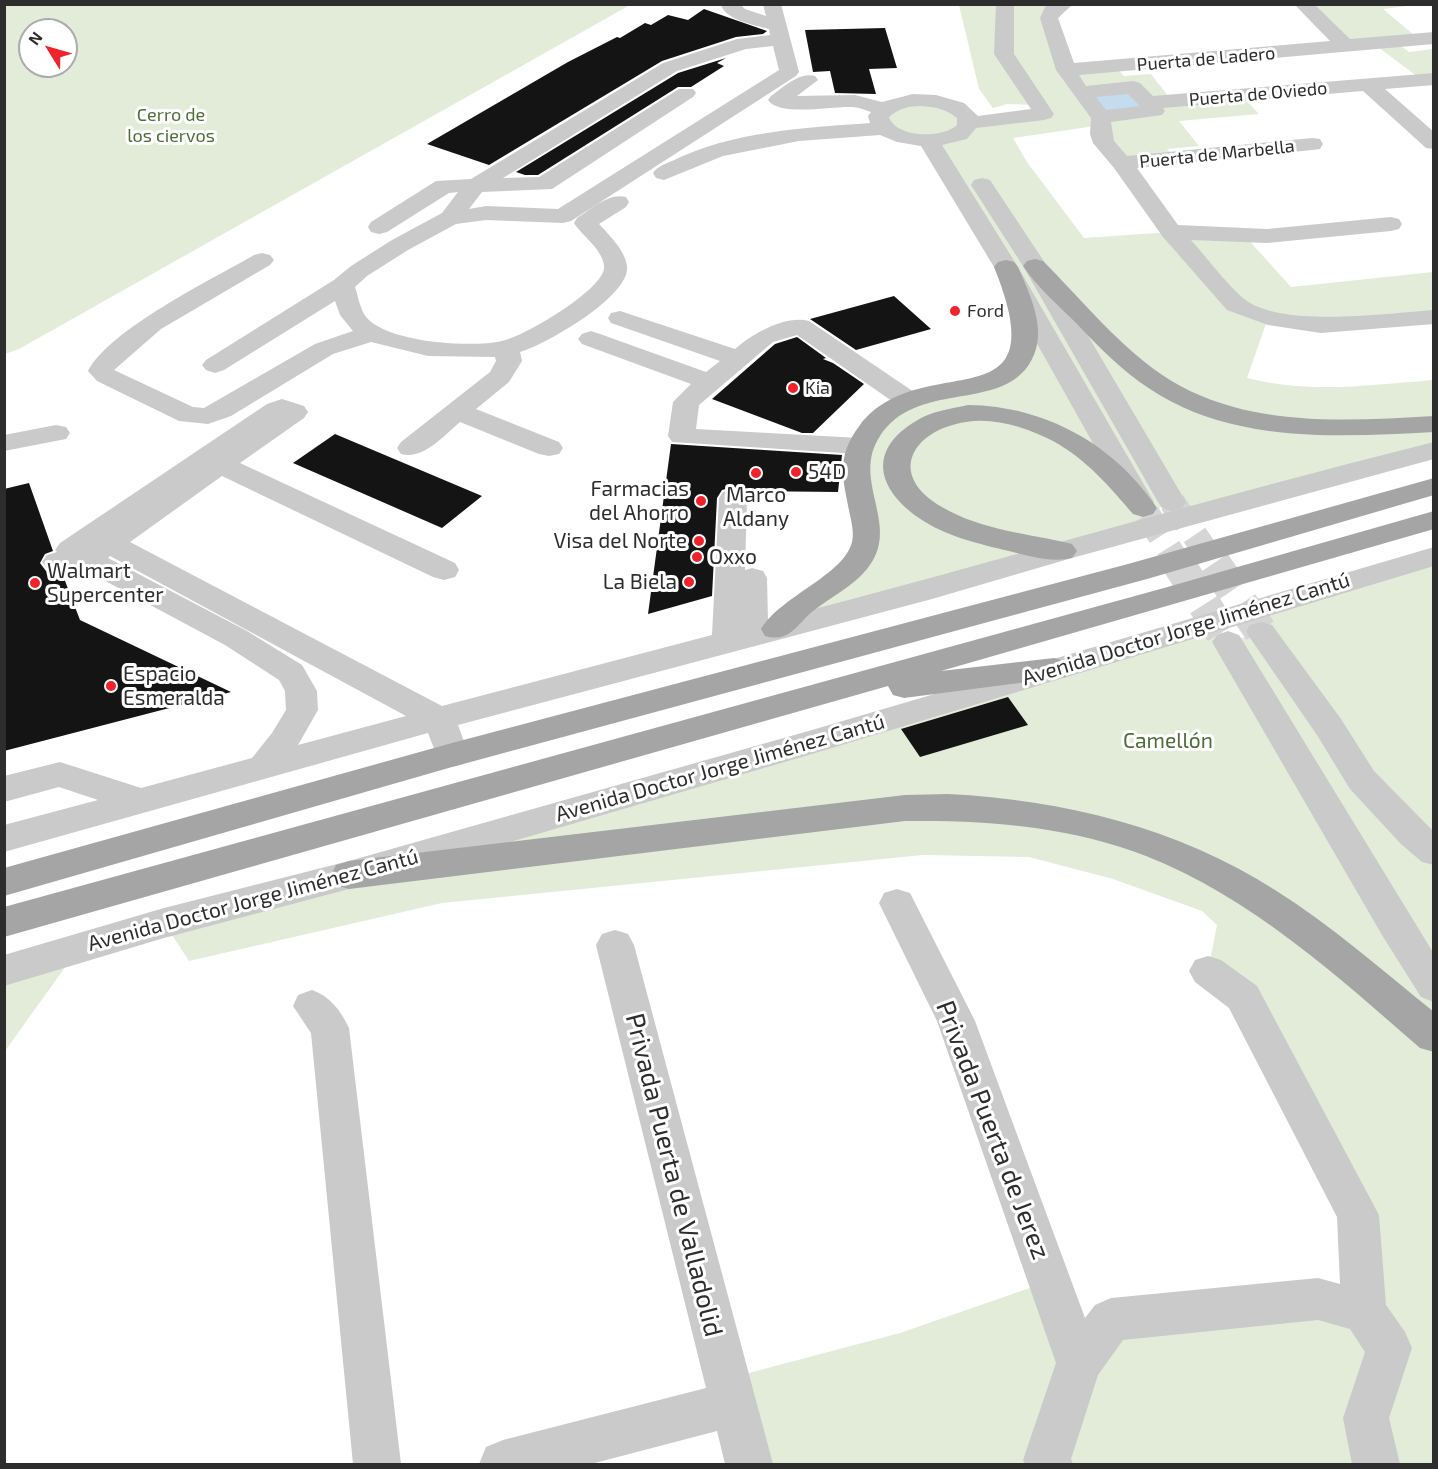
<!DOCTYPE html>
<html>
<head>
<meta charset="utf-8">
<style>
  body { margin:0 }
  #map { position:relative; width:1438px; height:1469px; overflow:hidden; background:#fff; font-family:"Exo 2",sans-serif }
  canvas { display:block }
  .frame { position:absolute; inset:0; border:6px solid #2d2d2d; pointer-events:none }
  .north { position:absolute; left:18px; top:18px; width:60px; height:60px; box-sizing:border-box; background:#fff; border:2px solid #ababab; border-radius:50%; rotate:307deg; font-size:16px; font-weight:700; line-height:24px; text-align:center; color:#2d2d2d }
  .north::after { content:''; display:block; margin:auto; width:21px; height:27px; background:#f0232c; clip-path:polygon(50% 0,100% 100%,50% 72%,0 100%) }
</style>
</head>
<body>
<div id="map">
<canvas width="1438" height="1469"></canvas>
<div class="frame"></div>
<div class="north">N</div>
</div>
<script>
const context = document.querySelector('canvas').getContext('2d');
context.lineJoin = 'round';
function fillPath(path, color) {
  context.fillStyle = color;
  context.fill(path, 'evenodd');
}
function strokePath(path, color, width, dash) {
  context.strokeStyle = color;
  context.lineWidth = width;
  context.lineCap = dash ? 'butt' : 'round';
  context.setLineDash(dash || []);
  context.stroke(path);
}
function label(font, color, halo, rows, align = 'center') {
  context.font = font + ' "Exo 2",sans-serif';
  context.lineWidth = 6;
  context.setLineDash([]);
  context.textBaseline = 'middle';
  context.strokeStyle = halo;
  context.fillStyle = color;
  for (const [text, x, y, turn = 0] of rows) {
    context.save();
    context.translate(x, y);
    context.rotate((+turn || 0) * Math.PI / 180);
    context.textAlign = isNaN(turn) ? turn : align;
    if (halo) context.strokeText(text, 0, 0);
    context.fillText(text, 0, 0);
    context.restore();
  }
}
fillPath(new Path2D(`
  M4,5L5,4L630,5L19,349L5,354ZM30,30H66V66H30Z
  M959,5H1048L1052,11L1066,70L1115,66L1124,76L1151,74L1172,101L1241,95L1259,114L1179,121L1199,146L1167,149L1175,158L1122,163L1102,125L1013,138L1027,162L1084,238L1171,232L1246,237L1291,287L1433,272V317L1268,318L1247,378C1308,394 1372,385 1433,380V450L1209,512L1172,502L1147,514L1140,531L776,629L861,557L854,472L889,414L997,378L1024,322L929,141L906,138L878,116L913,100L968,117L1041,116L1037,105L1007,104L993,108L979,89Z
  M1303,5H1416L1383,9L1420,40L1397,43L1409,52L1433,49V79L1422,80L1374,44L1347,47Z
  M1433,556V1464H749L726,1379L900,1333L1050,1281L1079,1362L1111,1320L1364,1311L1358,1215L1208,971L1217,925L1202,911L1113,879L1029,857L923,855L442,903L189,961L164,923L1215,620L1228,642L1261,632L1250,610Z
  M79,948L5,1051L4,971Z`), '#e3ecd9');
fillPath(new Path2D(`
  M1133,87L1155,111L1101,117L1081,93Z`), '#c4dced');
fillPath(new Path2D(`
  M704,9L767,31L763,34L736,37L662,61L489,165L427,144L568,62L617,37L620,38L645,23L651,25L668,15L688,20Z
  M885,28L897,68L869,69L876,94L835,93L830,71L813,72L805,30Z
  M726,58L717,63L724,66L691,87H678L538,175H525L516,172L678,73Z
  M894,296L931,329L856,350L810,319Z
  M797,337L826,358L823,359L833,363L864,384L813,433H802L712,399L775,344Z
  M335,434L482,496L442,528L293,463Z
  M671,444L842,455L838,492L745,491L734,487L722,490L717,498L712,596L648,614Z
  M29,483L53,551L45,554L40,563L46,571L62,573L80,620L231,692L4,751V489Z
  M1008,697L1028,725L920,757L901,729Z`), '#141414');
strokePath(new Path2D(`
  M1172,502L1215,565
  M1147,514L1179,565`), '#d5d5d5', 26, [26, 14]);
strokePath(new Path2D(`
  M1178,563L1228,642
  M1214,563L1261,632`), '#d5d5d5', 33, [33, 16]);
fillPath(new Path2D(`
  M721,4H740L745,9L766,16L763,4H781L799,72L796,76L571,221L563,223L486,220L456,224L408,250L367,276L355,287C358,296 360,309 366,317C388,343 471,348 502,341C523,337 603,290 604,268C605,251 582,236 574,223L577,218C592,209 608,193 626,197L629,202L626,207L599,224C609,235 625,250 627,266C631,296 545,345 520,352L522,361L509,382L476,409L559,442L563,448L559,454L549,456L539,454L460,422C443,436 424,460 401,454L397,448L401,442L490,372L496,361L495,357L428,356L371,342L333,354L231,416L208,424L179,421L97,381L88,371C110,329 211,280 254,255L262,253L270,255L274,260L270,265L161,329L114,370L193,407L204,408L315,344L353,331L340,315L335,301L224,370L215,373L206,370L202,365L206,360L334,280L351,266L392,240L442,213L458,192L449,193L387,232L379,234L371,232L368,227L371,222L436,181L471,179L663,63L737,39L770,35L769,29C755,25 724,20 721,4ZM773,46L779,70L558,209L486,206L469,209L482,192L552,189L693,97L696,93L693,89H679L539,177L503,178L677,71L746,49Z
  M996,4H1014V54L1054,114L1051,118L1044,120L976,128L967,139L942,145L1018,267L1154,502L1150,508L1140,511L1130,508L1126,502L994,267L921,146L897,142L880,135L799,141L723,156L664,180L656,178L653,173C658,166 665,164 672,161C733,131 804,128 870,123L868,116L871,112C865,110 858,107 852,107C832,106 779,117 768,100L771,96C784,87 799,72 815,76L818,80L797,96L855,95L882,102L913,94L936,95L964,103L978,116L1031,109L994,54ZM921,106C935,107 946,109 957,118V125C942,139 896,138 889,117C898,109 908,106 921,106Z
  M1050,4H1073L1058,18L1074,63L1330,41L1294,4H1314L1350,39L1434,32V44L1079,75L1086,86L1133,81L1140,83L1153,96L1434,73V85L1385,89L1434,132V149L1426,148L1363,91L1163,108L1165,111L1162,115L1111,122L1114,141L1127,156L1312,138L1320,139L1323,144L1320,149L1312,150L1137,168L1178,225L1267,229L1391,217L1399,219L1402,224L1399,229L1391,231L1267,243L1191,240C1208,259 1224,281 1243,298C1279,329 1388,313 1434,310V324L1321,333L1268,325L1227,310L1163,237L1114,168L1093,143L1090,134L1091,118L1056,70L1040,18L1045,7ZM1128,94L1140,106L1106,110L1096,97Z
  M982,178L990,180L1047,266L1186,502L1182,508L1172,511L1162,508L1158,502L1023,266L971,185L974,180Z
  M620,311L735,349C753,334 784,315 809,321L917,394L921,400L917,406L908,408L899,406L797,335L773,342L699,405L696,429L859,438L869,440L873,446L869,452L859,454L672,442L668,436L673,402L691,384L582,344L578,339L582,334L591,331L600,334L706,372L720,361L611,323L608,318L611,313Z
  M282,399L304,406L308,412L304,418L240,463L455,563L459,570L455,577L444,580L433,577L222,476L130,542L442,706L712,635L719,498L723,492L733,489L743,492L747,498L745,570L752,568L763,571L767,578L768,621C991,564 1211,497 1434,442V459L1072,558L932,599L458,725L469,755L464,764L452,767L440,764L428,733L4,852V825L98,800L59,787L4,802V776L60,762L141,788L252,758L272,733L286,710L285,691L279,680L225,645L81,568L57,572L47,569L42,562L47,555L57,552L55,550L60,543L267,404ZM110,556L406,716L298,745L318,710L317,691L302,665L247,631L108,558Z
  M56,425L66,427L70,433L66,439L4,451V435Z
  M1434,547V566L812,754L349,889L164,938L4,986V955L164,908L349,861L812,730Z
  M1261,622L1272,625L1341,719L1374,771L1434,832V865L1422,862L1401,844L1350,789L1317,735L1246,632L1250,625Z
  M1228,631L1239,635L1434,954V1002L1421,997L1382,935L1212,642L1217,635Z
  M897,889L910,893L975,1021L1085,1318L1095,1305L1111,1298L1318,1278L1340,1284L1337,1217L1229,1008L1195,982L1189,971L1195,960L1208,956L1221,960L1257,986L1379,1215L1386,1305L1405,1332L1412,1348L1389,1418L1400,1464H1352L1343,1418L1365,1352L1350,1329L1318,1320L1123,1340L1098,1375L1071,1459L1073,1464H1025L1023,1460L1056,1363L937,1021L879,903L884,893Z
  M615,930L628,934L634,945L773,1464H725L717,1431L591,1464H479L486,1447L503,1440L706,1388L596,945L602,934Z
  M312,990C330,996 341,1011 349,1028L401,1464H353L311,1033L293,1006L298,995Z`), '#cacaca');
fillPath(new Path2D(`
  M1035,259L1043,261C1083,301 1121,349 1170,380C1249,428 1345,421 1434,416V432C1340,437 1232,444 1150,389C1122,371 1099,347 1076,323C1058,305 1037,287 1023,266L1027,261Z
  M1006,260L1014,262L1018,267C1031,297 1050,335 1028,366C996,411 916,381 880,436C850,481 903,526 867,569C852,587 831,597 813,611C796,625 790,643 765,636L761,629C781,596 844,575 852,542C854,534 852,524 850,515C843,478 835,458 860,425C922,345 1060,430 994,267L998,262Z
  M968,405C1045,406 1114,444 1157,508L1153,514L1143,517L1133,514C1109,486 1086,459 1053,441C1027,428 995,417 966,422C912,430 886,475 942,507C983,531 1028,533 1072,544L1077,551L1072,558C1052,563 1029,556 1009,551C979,544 945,536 919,518C877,489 867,450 916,421C932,411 950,409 968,405Z
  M1434,478V495L1147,579L452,767L4,896V868L452,743L1128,564Z
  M1434,511V529L941,671L1054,658L1065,661L1070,669L1065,677L904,698L893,695L888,686L4,937V907L1164,588Z
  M948,794C1064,800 1176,827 1275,890C1332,926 1382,970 1434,1012V1052L1420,1048C1336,975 1252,898 1146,856C1069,826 987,820 905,821L349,889L336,885L331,875L336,865L349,861L905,795Z`), '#a5a5a5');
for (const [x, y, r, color] of [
  [955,311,6,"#f0232c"],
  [793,388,6,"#f0232c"],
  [796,472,6,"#f0232c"],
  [756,473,6,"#f0232c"],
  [701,501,6,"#f0232c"],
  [699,541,6,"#f0232c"],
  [697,557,6,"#f0232c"],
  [689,582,6,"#f0232c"],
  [35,583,6,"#f0232c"],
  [111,686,6,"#f0232c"]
]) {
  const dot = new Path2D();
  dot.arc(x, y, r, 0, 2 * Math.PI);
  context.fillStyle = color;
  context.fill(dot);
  strokePath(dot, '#fff', 2);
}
label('18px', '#2d2d2d', '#fff', [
  ["Puerta de Ladero",1206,59,-5],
  ["Puerta de Oviedo",1258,94,-5],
  ["Puerta de Marbella",1217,154,-6]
]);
label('18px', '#4e6b38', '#fff', [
  ["Cerro de",171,115],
  ["los ciervos",171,136]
]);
label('18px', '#2d2d2d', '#fff', [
  ["Ford",967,311],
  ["Kia",805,388]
], 'left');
label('21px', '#2d2d2d', '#fff', [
  ["54D",808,472],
  ["Farmacias",689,489,"right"],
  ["del Ahorro",689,513,"right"],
  ["Marco",756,495,"center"],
  ["Aldany",756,519,"center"],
  ["Visa del Norte",687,541,"right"],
  ["Oxxo",709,557],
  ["Walmart",47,571],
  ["Supercenter",47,595],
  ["La Biela",677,582,"right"],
  ["Espacio",123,674],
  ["Esmeralda",123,698]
], 'left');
label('21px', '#2d2d2d', '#fff', [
  ["Avenida Doctor Jorge Jiménez Cantú",1186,629,-17],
  ["Avenida Doctor Jorge Jiménez Cantú",720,768,-16],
  ["Avenida Doctor Jorge Jiménez Cantú",253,900,-15]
]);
label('21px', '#4e6b38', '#fff', [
  ["Camellón",1168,741]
]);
label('26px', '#2d2d2d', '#fff', [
  ["Privada Puerta de Jerez",993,1130,69],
  ["Privada Puerta de Valladolid",674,1175,76]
]);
</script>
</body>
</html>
